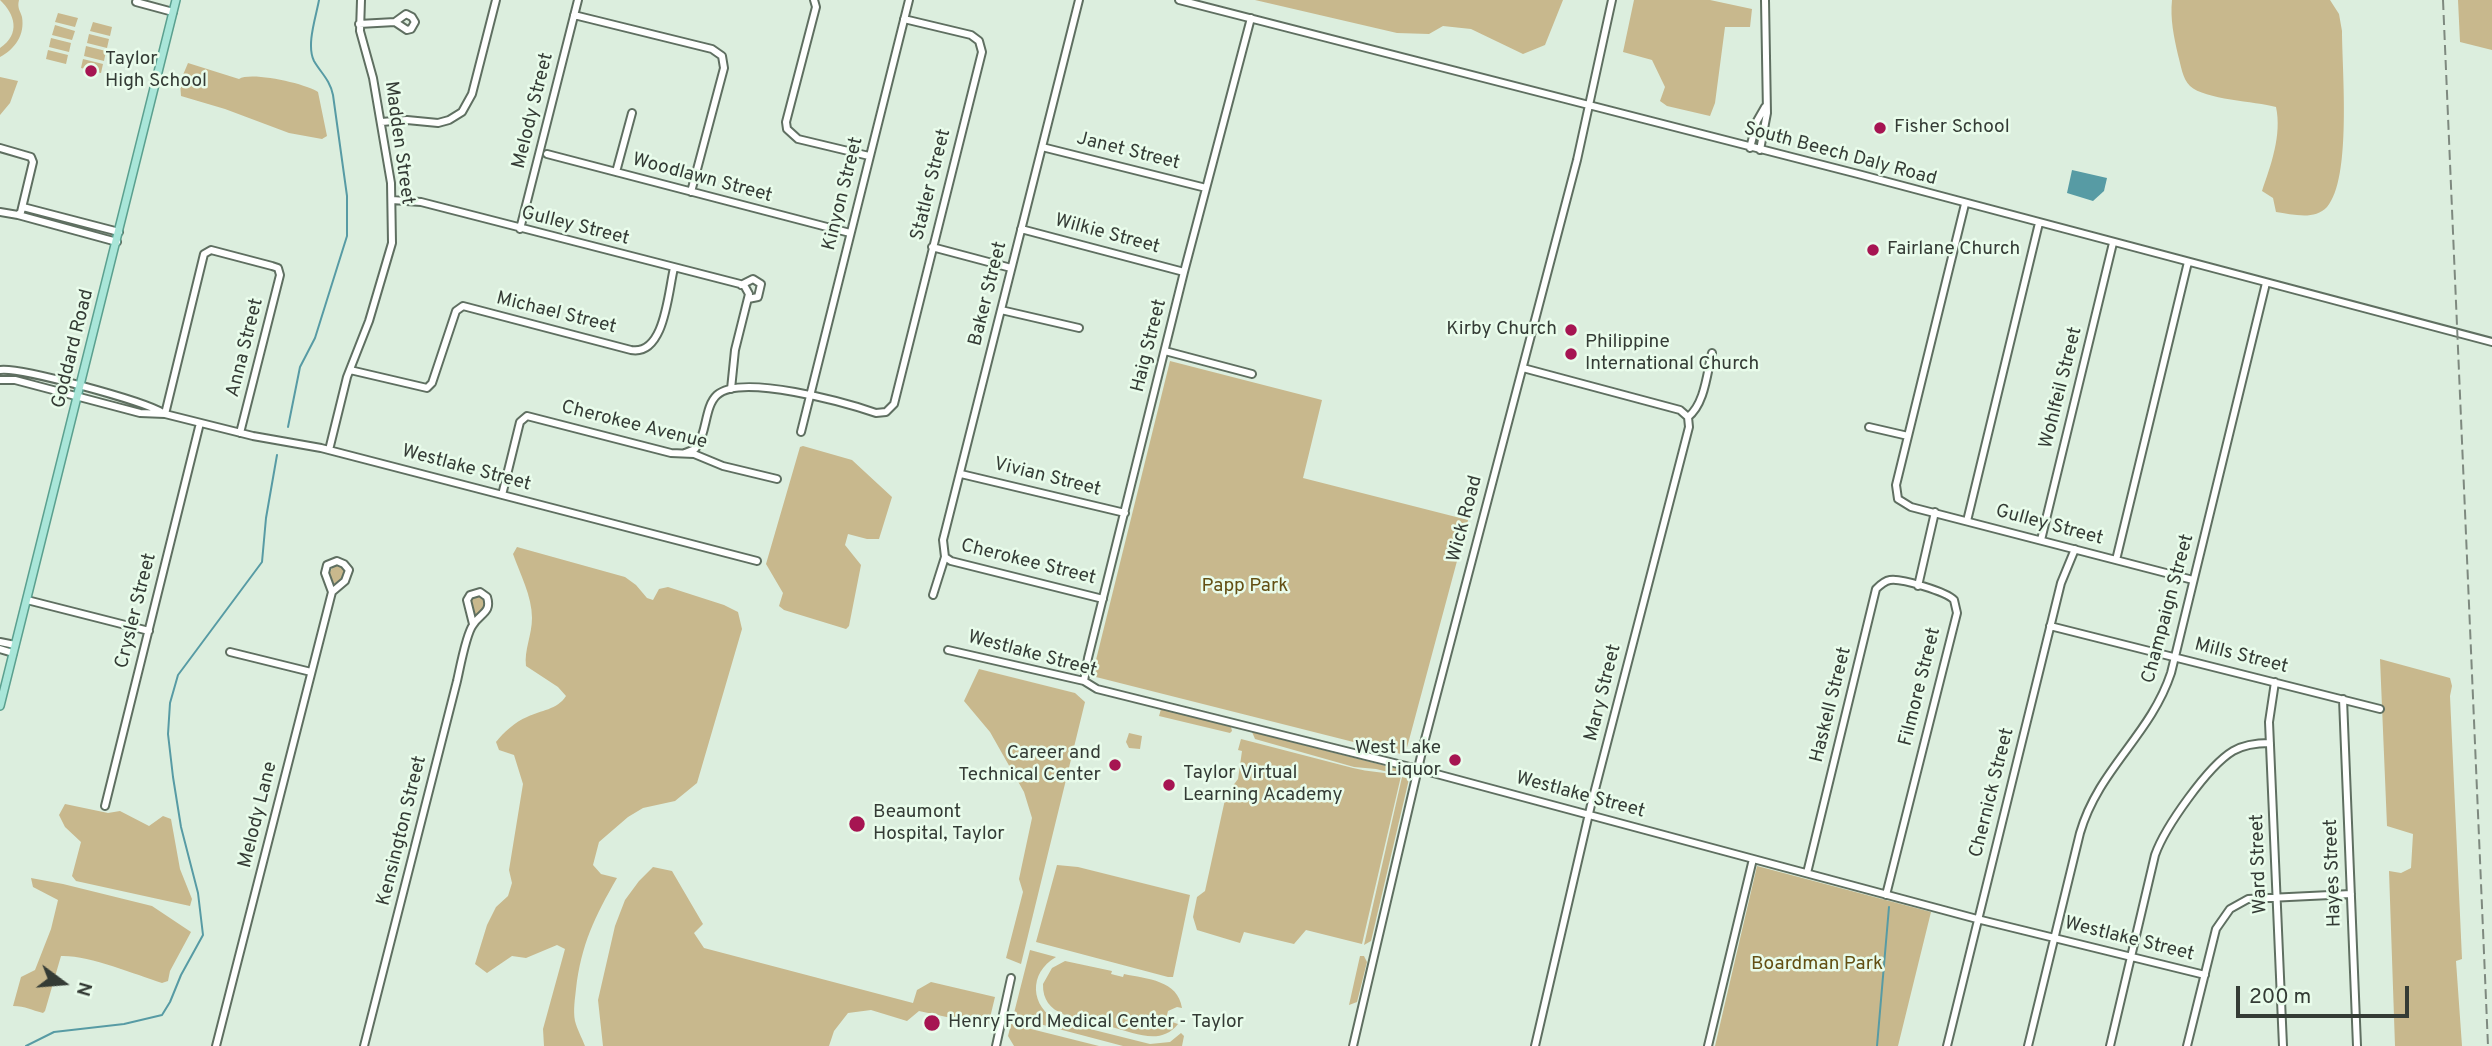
<!DOCTYPE html>
<html>
<head>
<meta charset="utf-8">
<style>
  body { margin:0 }
  #map { position:relative; width:2492px; height:1046px; overflow:hidden; background:#dceede; font-family:Overpass,sans-serif }
  canvas { display:block }
  .north { position:absolute; left:28px; top:948px; width:70px; height:70px; -webkit-text-stroke:5px #e9fceb; paint-order:stroke; rotate:106deg; font-size:19px; font-weight:700; line-height:28px; text-align:center; color:#343b35 }
  .north::after { content:''; display:block; margin:auto; width:24px; height:32px; background:#343b35; clip-path:polygon(50% 0,100% 100%,50% 72%,0 100%) }
  .scale { position:absolute; left:2236px; top:986px; width:173px; height:32px; box-sizing:border-box; border:4px solid #343b35; border-top:0; padding-left:9px; font-size:21px; line-height:24px; white-space:nowrap; color:#343b35; -webkit-text-stroke:5px #e9fceb; paint-order:stroke }
</style>
</head>
<body>
<div id="map">
<canvas width="2492" height="1046"></canvas>
<div class="north">N</div>
<div class="scale">200 m</div>
</div>
<script>
const context = document.querySelector('canvas').getContext('2d');
context.lineJoin = 'round';
function fillPath(path, color) {
  context.fillStyle = color;
  context.fill(path, 'evenodd');
}
function strokePath(path, color, width, dash) {
  context.strokeStyle = color;
  context.lineWidth = width;
  context.lineCap = dash ? 'butt' : 'round';
  context.setLineDash(dash || []);
  context.stroke(path);
}
function label(font, color, halo, rows, align = 'center') {
  context.font = font + ' Overpass,sans-serif';
  context.lineWidth = 5;
  context.setLineDash([]);
  context.textBaseline = 'middle';
  context.strokeStyle = halo;
  context.fillStyle = color;
  for (const [text, x, y, turn = 0] of rows) {
    context.save();
    context.translate(x, y);
    context.rotate((+turn || 0) * Math.PI / 180);
    context.textAlign = isNaN(turn) ? turn : align;
    if (halo) context.strokeText(text, 0, 0);
    context.fillText(text, 0, 0);
    context.restore();
  }
}
fillPath(new Path2D(`
  M0,0H19C17,8 20,10 22,17C25,35 15,49 0,57V48C21,34 15,14 0,0Z
  M1255,0H1563L1545,45L1523,54L1471,29L1443,26L1429,34L1397,33Z
  M1634,0H1710L1752,9L1750,27H1725L1715,103L1710,116L1667,106L1660,101L1665,87L1652,60L1623,52Z
  M2172,0H2330L2339,14L2342,31C2342,70 2352,179 2327,207C2314,221 2292,214 2276,212L2273,198L2262,191C2271,165 2282,135 2276,107C2255,101 2205,100 2190,86C2182,78 2181,65 2178,55C2174,37 2170,19 2172,0Z
  M2458,0H2492V50L2460,42Z
  M58,13L78,18L75,27L55,22Z
  M93,22L112,27L110,36L90,31Z
  M55,25L75,31L72,40L52,35Z
  M89,34L109,39L107,48L87,43Z
  M51,38L71,43L69,52L49,47Z
  M86,46L106,51L104,61L84,56Z
  M48,50L68,55L66,64L46,59Z
  M83,59L103,64L101,73L81,68Z
  M188,63L239,79C251,71 307,84 318,92L327,136L322,139L289,133L225,109L181,96L180,82Z
  M0,77L18,81L10,103L0,115Z
  M1170,361L1322,400L1303,478L1468,520L1405,755L1092,676Z
  M803,446L852,460L892,497L879,539H867L848,534L845,545L861,565L849,626L846,629L784,610L779,606L783,593L766,564L800,447Z
  M517,547L625,577L636,585L647,598L653,600L659,589L668,587L724,605L738,612L742,629L697,783L675,801L643,808L628,817L599,842L593,865L601,874L617,878C595,916 581,945 576,989C575,999 573,1010 575,1021C577,1029 582,1038 585,1046H544L543,1029L565,949L557,945L526,958L512,956L487,973L475,964L487,925L496,907L508,896L512,883L509,870L523,784L514,755L499,750L496,742C504,732 515,722 527,717C541,710 557,710 566,696L558,687L526,666C524,650 532,635 532,618C532,596 520,574 513,554Z
  M335,564L341,565L345,572L343,579L333,588L329,573Z
  M478,594L486,598L487,606L475,618L470,601Z
  M2380,659L2450,678L2452,686L2450,696L2462,959L2456,961L2462,1046H2395L2389,871L2401,873L2411,868L2413,834L2387,826Z
  M979,669L1075,693L1085,702L1021,964L1006,958L1023,892L1019,879L1032,818L1024,792L990,732L964,701Z
  M1161,709L1231,727L1232,731L1230,733L1159,716Z
  M1252,732L1402,770L1401,775L1376,769L1354,767L1255,739Z
  M1129,733L1142,736L1140,749L1129,748L1126,742Z
  M1241,739L1353,768C1369,772 1384,772 1401,776L1362,944L1306,930L1294,944L1244,932L1240,943L1197,930L1193,917L1197,897L1205,891L1226,795L1238,779L1242,751L1238,750Z
  M1402,777L1409,779L1371,941L1364,945Z
  M65,804L108,813L120,811L149,826L163,816L171,819L180,869L192,899L190,906L76,881L72,876L81,842L65,827L59,815Z
  M1057,865L1078,867L1190,895L1173,977H1168L1036,942Z
  M1757,866L1931,912L1898,1046H1715Z
  M653,867L672,871L703,924L694,933L704,948L913,1003L917,990L931,982L995,997L988,1026L919,1011L907,1021L871,1010L848,1013L834,1031L829,1046H603L598,1000L615,926L625,900L639,881Z
  M31,878L63,884L152,906L191,932L170,971L168,981L162,983C134,974 89,955 61,956L45,1011L43,1013C31,1010 26,1006 13,1006L21,977L35,970L51,929L58,900L33,887Z
  M1030,950L1056,957C1028,973 1030,1007 1058,1021L1150,1044L1170,1042L1181,1033L1184,1036L1182,1046H1123L1013,1017Z
  M1360,956H1364L1367,962L1357,1002L1349,1005Z
  M1065,961L1112,971L1111,974L1123,977L1124,974C1147,979 1178,980 1182,1008L1177,1007L1168,1011L1167,1015L1172,1022L1178,1024C1161,1046 1135,1033 1112,1027L1113,1024L1101,1021L1100,1024C1076,1018 1042,1016 1043,984L1052,968Z
  M1011,1024L1099,1046H1014L1008,1036Z`), '#c8b88d');
fillPath(new Path2D(`
  M2072,170L2107,178L2104,191L2093,201L2067,193Z`), '#579ba4');
strokePath(new Path2D(`
  M288,427L300,367L315,338L347,236V196L333,95C330,80 321,73 314,61C306,45 316,17 319,0
  M26,1046L54,1032L124,1024L162,1015L170,1002L181,975L203,935L198,893L181,827L173,777L168,734L170,703L178,675L262,562L266,518L277,455
  M1877,1046L1889,907`), '#579ba4', 2);
const minor = new Path2D(`
  M814,0L816,7L786,122L787,129L798,139L869,156
  M1179,0L1858,174L2492,342
  M136,2L173,12
  M574,15L712,49L722,56L724,68L691,192
  M359,24L395,22L407,30L411,29L415,22L412,17L406,14L395,22
  M381,122L407,120L438,123L449,120L462,112L472,94L496,0
  M1042,147L1206,188
  M0,148L31,157L33,162L21,212L18,215L0,212
  M1750,148L1757,121L1765,107
  M1760,150L1767,113L1765,0
  M547,154L850,233
  M616,172L632,113
  M392,200L421,202L744,285L749,294L735,350L731,389
  M1965,204L1896,485L1898,499L1911,507L2193,580
  M23,207L119,232
  M18,215L117,242
  M520,229L578,0
  M1021,229L1184,272
  M932,247L1011,268
  M741,285L753,279L761,284L758,297L748,299
  M1001,310L1079,328
  M1165,351L1252,374
  M1523,368L1680,410L1688,417
  M0,370C20,367 144,401 163,413
  M350,370L427,388L432,383L456,311L463,306L631,350C665,356 668,292 674,268
  M0,380H15L140,413L165,414L253,436L321,448L757,561
  M165,414L204,254L211,250L272,266L278,268L280,275L240,433
  M1688,417C1705,404 1707,372 1712,353
  M1869,427L1908,436
  M801,432L909,0
  M329,450L347,377L369,321L392,243L391,183L373,78L360,31L361,0
  M685,453L695,449L698,445C707,430 705,406 717,395C741,373 847,403 876,413L886,412L894,404L982,52L979,41L971,35L904,19
  M961,474L1125,513
  M502,495L520,422L527,416L671,453L694,454L723,466L777,479
  M1967,521L2039,223
  M2041,540L2113,243
  M945,557L951,561L1103,599
  M2116,560L2188,262
  M1918,586L1935,512
  M933,595L945,557L943,540L1079,0
  M27,600L149,631
  M2050,626L2380,709
  M0,642L15,645
  M0,649L13,653
  M948,650L1084,681L1097,689L1418,769L1977,919L2205,975
  M230,652L311,672
  M1084,681L1088,658L1184,272L1251,18
  M2275,682L2269,722L2283,1046
  M2343,699L2357,1046
  M105,806L200,423
  M1807,873L1876,589C1880,585 1884,581 1890,580C1901,578 1947,592 1954,600L1957,613L1886,895
  M216,1046L332,592L325,573L327,565L337,561L344,564L349,570L345,581L332,592
  M364,1046L457,681C460,668 466,634 473,625C480,613 492,613 487,597L480,592L470,595L467,600L473,624
  M996,1046L1011,978
  M1353,1046L1424,743L1577,160L1612,0
  M1535,1046L1591,805L1689,427L1688,417
  M1708,1046L1753,859
  M1947,1046L2061,583L2075,549
  M2028,1046L2080,833C2099,768 2150,736 2171,673L2266,283
  M2110,1046L2155,855C2165,827 2208,766 2233,751C2245,744 2257,743 2270,743
  M2187,1046L2216,929L2230,909L2248,899L2351,894`);
const major = new Path2D(`
  M0,706L176,0`);
strokePath(minor, '#5f6f61', 10);
strokePath(major, '#5ba08f', 10);
strokePath(minor, '#fff', 6);
strokePath(major, '#a9e6d9', 7);
strokePath(new Path2D(`
  M2443,0L2488,1046`), '#7e897f', 2, [10, 5]);
for (const [x, y, r, color] of [
  [91,71,7,"#a61552"],
  [1880,128,7,"#a61552"],
  [1873,250,7,"#a61552"],
  [1571,330,7,"#a61552"],
  [1571,354,7,"#a61552"],
  [1455,760,7,"#a61552"],
  [1115,765,7,"#a61552"],
  [1169,785,7,"#a61552"],
  [857,824,9,"#a61552"],
  [932,1023,9,"#a61552"]
]) {
  const dot = new Path2D();
  dot.arc(x, y, r, 0, 2 * Math.PI);
  context.fillStyle = color;
  context.fill(dot);
  strokePath(dot, '#e9fceb', 2.5);
}
label('19px', '#343b35', '#e9fceb', [
  ["Taylor",105,60],
  ["High School",105,82],
  ["Fisher School",1894,128],
  ["Fairlane Church",1887,250],
  ["Kirby Church",1557,330,"right"],
  ["Philippine",1585,343],
  ["International Church",1585,365],
  ["West Lake",1441,749,"right"],
  ["Liquor",1441,771,"right"],
  ["Career and",1101,754,"right"],
  ["Technical Center",1101,776,"right"],
  ["Taylor Virtual",1183,774],
  ["Learning Academy",1183,796],
  ["Beaumont",873,813],
  ["Hospital, Taylor",873,835],
  ["Henry Ford Medical Center - Taylor",948,1023]
], 'left');
label('19px', '#343b35', '#e9fceb', [
  ["Melody Street",534,111,-76],
  ["Madden Street",398,143,82],
  ["Janet Street",1128,152,14],
  ["South Beech Daly Road",1840,155,15],
  ["Woodlawn Street",702,179,15],
  ["Statler Street",932,185,-76],
  ["Kinyon Street",844,194,-76],
  ["Gulley Street",575,227,14],
  ["Wilkie Street",1107,235,15],
  ["Baker Street",989,294,-76],
  ["Michael Street",556,314,14],
  ["Haig Street",1150,346,-76],
  ["Anna Street",246,348,-76],
  ["Goddard Road",74,349,-76],
  ["Wohlfeil Street",2062,388,-76],
  ["Cherokee Avenue",634,426,14],
  ["Westlake Street",466,469,15],
  ["Vivian Street",1047,478,14],
  ["Wick Road",1466,519,-75],
  ["Gulley Street",2049,526,15],
  ["Cherokee Street",1028,563,14],
  ["Champaign Street",2169,609,-75],
  ["Crysler Street",137,611,-76],
  ["Westlake Street",1032,655,15],
  ["Mills Street",2241,657,14],
  ["Filmore Street",1921,687,-76],
  ["Mary Street",1604,693,-76],
  ["Haskell Street",1832,705,-76],
  ["Chernick Street",1993,793,-76],
  ["Westlake Street",1580,796,15],
  ["Melody Lane",259,815,-76],
  ["Kensington Street",403,831,-76],
  ["Ward Street",2260,864,-92],
  ["Hayes Street",2334,873,-92],
  ["Westlake Street",2129,940,14]
]);
label('19px', '#634f13', '#e9fceb', [
  ["Papp Park",1245,587],
  ["Boardman Park",1817,965]
]);
</script>
</body>
</html>
